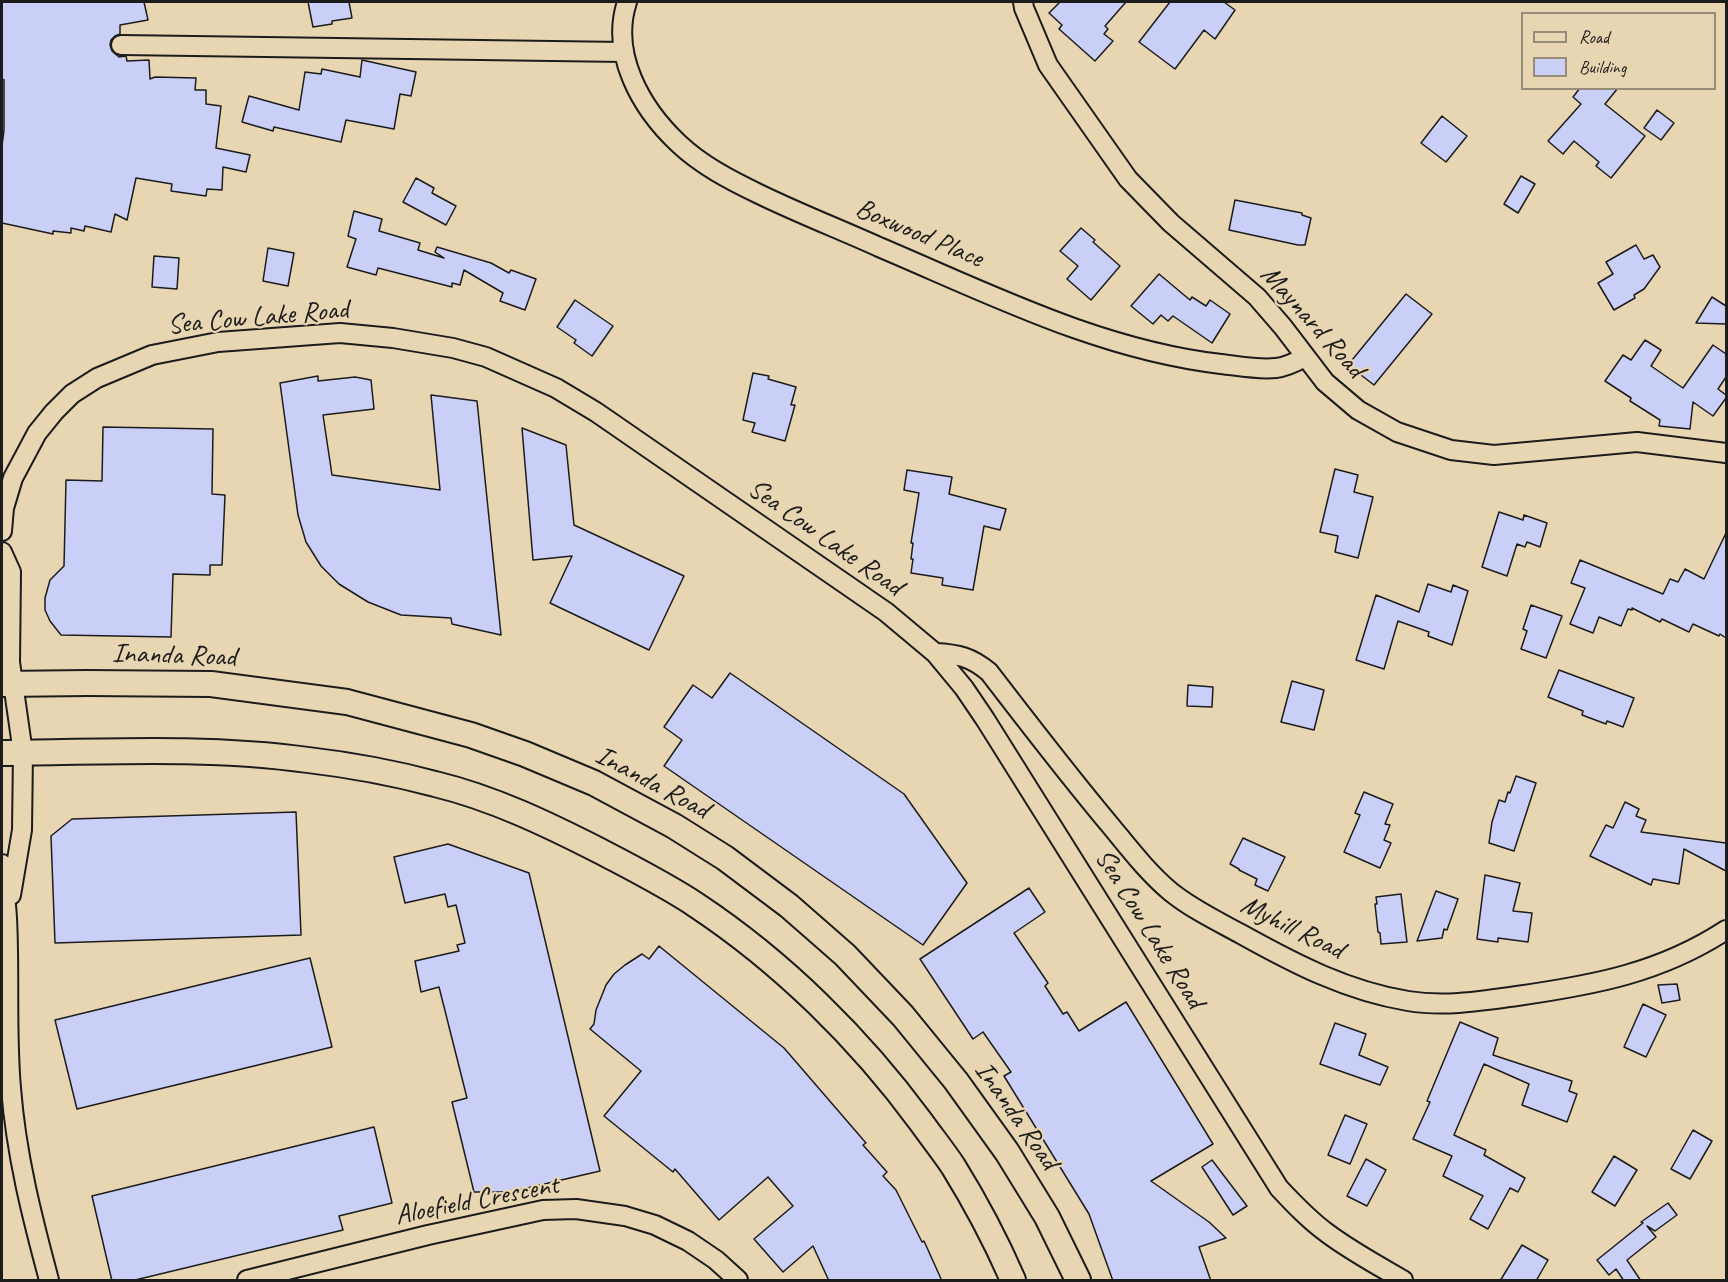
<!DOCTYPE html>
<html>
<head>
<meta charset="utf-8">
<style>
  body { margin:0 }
  #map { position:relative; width:1728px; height:1282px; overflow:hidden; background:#e8d6b3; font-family:Caveat,sans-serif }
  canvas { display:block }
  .frame { position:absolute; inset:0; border:3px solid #1c1c1c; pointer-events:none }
  .legend { position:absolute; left:1521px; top:12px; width:195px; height:78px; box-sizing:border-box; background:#e8d6b3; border:2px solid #968c77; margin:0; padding:8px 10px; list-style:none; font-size:18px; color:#1c1c1c }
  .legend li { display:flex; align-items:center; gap:12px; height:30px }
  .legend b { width:30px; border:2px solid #968c77 }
</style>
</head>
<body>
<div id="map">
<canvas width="1728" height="1282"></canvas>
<div class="frame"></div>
<ul class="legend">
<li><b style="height:8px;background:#e8d6b3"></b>Road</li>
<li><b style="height:16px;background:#c9cff7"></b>Building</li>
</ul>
</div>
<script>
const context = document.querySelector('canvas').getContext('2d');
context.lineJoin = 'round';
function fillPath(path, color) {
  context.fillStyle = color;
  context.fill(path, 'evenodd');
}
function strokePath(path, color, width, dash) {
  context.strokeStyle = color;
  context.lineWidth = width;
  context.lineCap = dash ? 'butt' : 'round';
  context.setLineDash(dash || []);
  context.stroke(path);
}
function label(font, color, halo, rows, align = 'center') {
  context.font = font + ' Caveat,sans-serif';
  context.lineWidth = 4.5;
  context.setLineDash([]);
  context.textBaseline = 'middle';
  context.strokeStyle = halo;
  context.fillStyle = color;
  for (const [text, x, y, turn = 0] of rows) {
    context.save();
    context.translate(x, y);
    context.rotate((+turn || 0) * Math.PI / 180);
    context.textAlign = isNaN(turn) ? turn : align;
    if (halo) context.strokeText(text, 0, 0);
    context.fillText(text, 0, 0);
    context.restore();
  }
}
const building = new Path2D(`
  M2,2H144L148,20L120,25V34L115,36L111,40L110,45L112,51L119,57L126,56L127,61L149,60L150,79L155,77L196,78L195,90H206V104L221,106L216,148L250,155L246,172L223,167L222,190L207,189L206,196L171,191L172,184L136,178L127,220L115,214L111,232L85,226L84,231L71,228V233L53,231V234L2,223V146L4,130V80L2,79Z
  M308,2H349L352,18L332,21V24L313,27Z
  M1060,2H1126L1105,26L1108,29L1104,34L1113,41L1095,61L1059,29L1062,25L1049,13Z
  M1170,2H1224L1235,10L1215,39L1204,30L1175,69L1139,42Z
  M362,60L416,72L411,96L400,94L394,129L346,120L341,142L274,127L273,131L242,122L249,96L299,110L305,72L321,74L322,69L360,77Z
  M1580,88H1618L1605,104L1645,136L1611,178L1596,166L1599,162L1574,141L1563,154L1548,141L1581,104L1573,97Z
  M1657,110L1674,123L1661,140L1644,128Z
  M1442,116L1467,136L1446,162L1421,143Z
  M1521,176L1535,184L1518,213L1504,204Z
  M416,178L434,188L432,193L456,206L446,225L403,202Z
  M1235,200L1302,213V215L1311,218L1305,245H1298L1229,230Z
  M354,211L382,219L379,231L420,243L418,250L444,258L435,252L437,247L491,263L509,273L511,270L536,279L525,310L500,301L503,293L464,270L460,285L452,283V287L378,268L376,275L347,267L356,239L348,236Z
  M1081,228L1095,240L1093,242L1120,266L1091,300L1067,279L1078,266L1060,251Z
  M1636,245L1644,259L1653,255L1660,267L1644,289L1634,295L1635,298L1614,310L1598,283L1613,274L1606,262Z
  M268,248L294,253L288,286L263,281Z
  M154,256L179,258L177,289L152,287Z
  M1159,274L1190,300L1192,297L1206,306L1210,300L1230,314L1212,343L1173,316L1168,321L1161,315L1153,324L1131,306Z
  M1406,294L1432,314L1374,385L1348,365Z
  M1712,297L1726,306V324L1696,323Z
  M575,300L613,326L592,356L574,343L576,340L557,327Z
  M1645,340L1661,350L1651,366L1683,388L1713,345L1726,354V377L1718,389L1726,395V398L1713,416L1693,402L1690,429L1659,426L1660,420L1630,401L1631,398L1605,381L1623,355L1631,360Z
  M753,373L769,376L768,379L796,387L791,405H795L785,441L752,432L755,423L743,420Z
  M318,376V381L355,377L371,380L374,409L323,415L332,475L440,490L431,395L477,401L501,635L452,624L451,618L401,615L368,602L339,584L321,566L306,542L298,515L280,383Z
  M103,427L213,429L212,494L225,495L222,565H210V575L173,574L171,637L61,635L50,621L45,610V598L50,580L64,566L66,480L102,481Z
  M522,428L566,445L574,525L684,576L649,650L550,603L572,556L533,560Z
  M1335,469L1358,475L1354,492L1373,497L1358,558L1335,552L1338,536L1320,532Z
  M907,470L952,477L949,494L1006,509L1000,530L984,526L973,590L942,585L943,578L911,573L913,559H911L913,543H911L919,493L904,490Z
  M1499,512L1523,520L1524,515L1547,523L1540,547L1527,542L1525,547L1517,544L1507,576L1482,567Z
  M1726,533V638L1720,634L1719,636L1693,624L1689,632L1662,619L1660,622L1632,608V610L1628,609L1621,626L1599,617L1593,633L1570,624L1585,588L1571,583L1580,560L1663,594L1670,579L1678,582L1685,569L1704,579Z
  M1428,584L1451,592L1453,585L1468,591L1452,645L1428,636L1429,632L1398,621L1384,669L1356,660L1376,595L1419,612Z
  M1531,605L1562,616L1546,658L1521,649L1527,631L1523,629Z
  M1559,670L1634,698L1623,727L1607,721L1606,724L1582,715L1583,711L1548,697Z
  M730,673L904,794L967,883L923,945L664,766L682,740L664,727L693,685L712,698Z
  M1292,681L1324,690L1314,730L1281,722Z
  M1188,685L1213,687L1212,707L1187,706Z
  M1516,776L1536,783L1514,851L1489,843L1492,822L1499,800L1505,802L1508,792L1510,793Z
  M1364,792L1393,804L1385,824L1390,825L1384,840L1391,843L1380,868L1344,852L1360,815L1355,813Z
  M1625,802L1639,809L1636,816L1646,820L1641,832L1726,843V871L1684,849L1679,884L1653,879L1651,885L1590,856L1606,825L1613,828Z
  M296,812L301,935L55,943L51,836L72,819Z
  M1243,838L1285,857L1268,891L1255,885L1257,879L1239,870V869L1230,864Z
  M448,844L529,873L600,1171L510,1192H474L452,1102L467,1098L439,987L421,992L415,961L459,951L457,945L465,943L456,905L448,907L445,894L405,903L394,857Z
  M1485,875L1520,883L1513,911L1532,913L1528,942L1498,938V942L1477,939Z
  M1029,888L1045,912L1014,933L1048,983L1045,986L1063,1014L1067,1012L1079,1031L1126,1002L1213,1144L1151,1181L1209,1222L1226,1238L1199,1247L1211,1281H1113L1089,1214L1004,1076L1011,1072L983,1032L973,1039L920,959Z
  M1436,891L1458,899L1447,930L1444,929L1442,938L1417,941Z
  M1401,894L1407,942L1381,944L1380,933L1378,932L1375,904H1377L1376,897Z
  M659,946L784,1048L866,1143L863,1145L887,1172L883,1176L896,1190L922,1242L924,1241L942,1281H829L813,1246L783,1272L754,1239L793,1206L768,1177L719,1220L675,1169L673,1172L604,1116L641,1071L590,1029L594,1024L596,1010L606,985L614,974L625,965L642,954L649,959Z
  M310,958L332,1047L77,1109L55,1020Z
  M1677,984L1680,1000L1662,1003L1658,985Z
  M1643,1004L1666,1015L1646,1057L1624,1047Z
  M1460,1022L1498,1038L1493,1055L1572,1081L1569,1091L1577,1094L1567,1122L1522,1105L1529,1084L1484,1064L1454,1135L1486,1150L1484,1155L1525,1178L1518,1192L1510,1188L1488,1229L1470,1219L1483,1196L1443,1176L1452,1156L1413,1139L1430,1102L1427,1101Z
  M1335,1023L1366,1034L1359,1055L1388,1067L1380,1085L1320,1064Z
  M1345,1115L1367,1124L1350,1164L1328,1155Z
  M374,1127L392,1203L339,1216L343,1230L131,1281H112L92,1196Z
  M1693,1130L1712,1141L1690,1179L1671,1169Z
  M1614,1156L1637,1170L1615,1206L1592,1192Z
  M1366,1159L1386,1170L1367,1206L1347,1196Z
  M1212,1160L1247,1206L1233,1215L1202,1167Z
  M1668,1203L1677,1215L1655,1231L1647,1226L1656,1237L1627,1260L1641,1281H1624L1616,1269L1609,1275L1597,1260L1643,1223L1641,1222Z
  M1522,1245L1548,1260L1536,1281H1500Z`);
fillPath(building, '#c9cff7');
strokePath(building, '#1c1c1c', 1.5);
const minor = new Path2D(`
  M627,2C610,54 641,108 678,143C701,165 730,180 759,194C798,213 839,229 879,247C990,294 1100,350 1221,364C1239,366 1258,370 1276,368C1286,367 1296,362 1305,357
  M1023,2L1024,8L1048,65L1128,179L1171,223L1257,297L1283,327L1325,382L1358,410L1397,432L1451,450L1494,455L1637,442L1726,453
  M121,45L624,52
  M2,531L4,508L13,478L37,433L54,412L72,394L97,378L152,355L218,342L340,333L393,338L453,348L486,357L556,388L596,412L886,612L935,653L964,688L985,719L1279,1188C1294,1204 1309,1220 1327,1233C1351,1251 1377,1265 1403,1280
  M2,552L11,572L10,662L23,753L22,830L11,895
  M935,653C958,654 971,657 989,672C1029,724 1068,775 1110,825C1129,848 1148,873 1171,892C1192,909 1217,921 1241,934C1295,964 1347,991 1408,1001C1445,1007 1481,1001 1517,996C1594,985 1660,973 1726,930
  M2,864C3,882 6,900 7,918C10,975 6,1031 11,1088C16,1154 32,1217 49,1280
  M247,1280L428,1235L543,1210L576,1209L625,1216L655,1225L688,1241L716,1260L738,1280`);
const secondary = new Path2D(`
  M2,684L87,683L211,684L347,702L471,735L525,754L594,783L674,826L725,858L789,906L845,955L903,1016L956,1081L1007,1152L1047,1217L1078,1280
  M2,753C103,752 207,746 308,760C351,765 394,773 435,784C493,798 547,824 600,851C632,868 666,885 696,905C782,962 860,1039 921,1122C931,1136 943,1151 953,1166C976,1203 996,1241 1013,1280`);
strokePath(minor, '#1c1c1c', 22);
strokePath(secondary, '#1c1c1c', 28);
strokePath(minor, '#e8d6b3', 18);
strokePath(secondary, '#e8d6b3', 24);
label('28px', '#1c1c1c', '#e8d6b3', [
  ["Boxwood Place",919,234,23],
  ["Sea Cow Lake Road",258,318,-5],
  ["Maynard Road",1312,322,48],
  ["Sea Cow Lake Road",825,538,35],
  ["Inanda Road",174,656,2],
  ["Inanda Road",652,783,28],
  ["Myhill Road",1292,928,26],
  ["Sea Cow Lake Road",1149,929,58],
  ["Inanda Road",1016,1116,55],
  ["Aloefield Crescent",477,1201,-11]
]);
</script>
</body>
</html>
